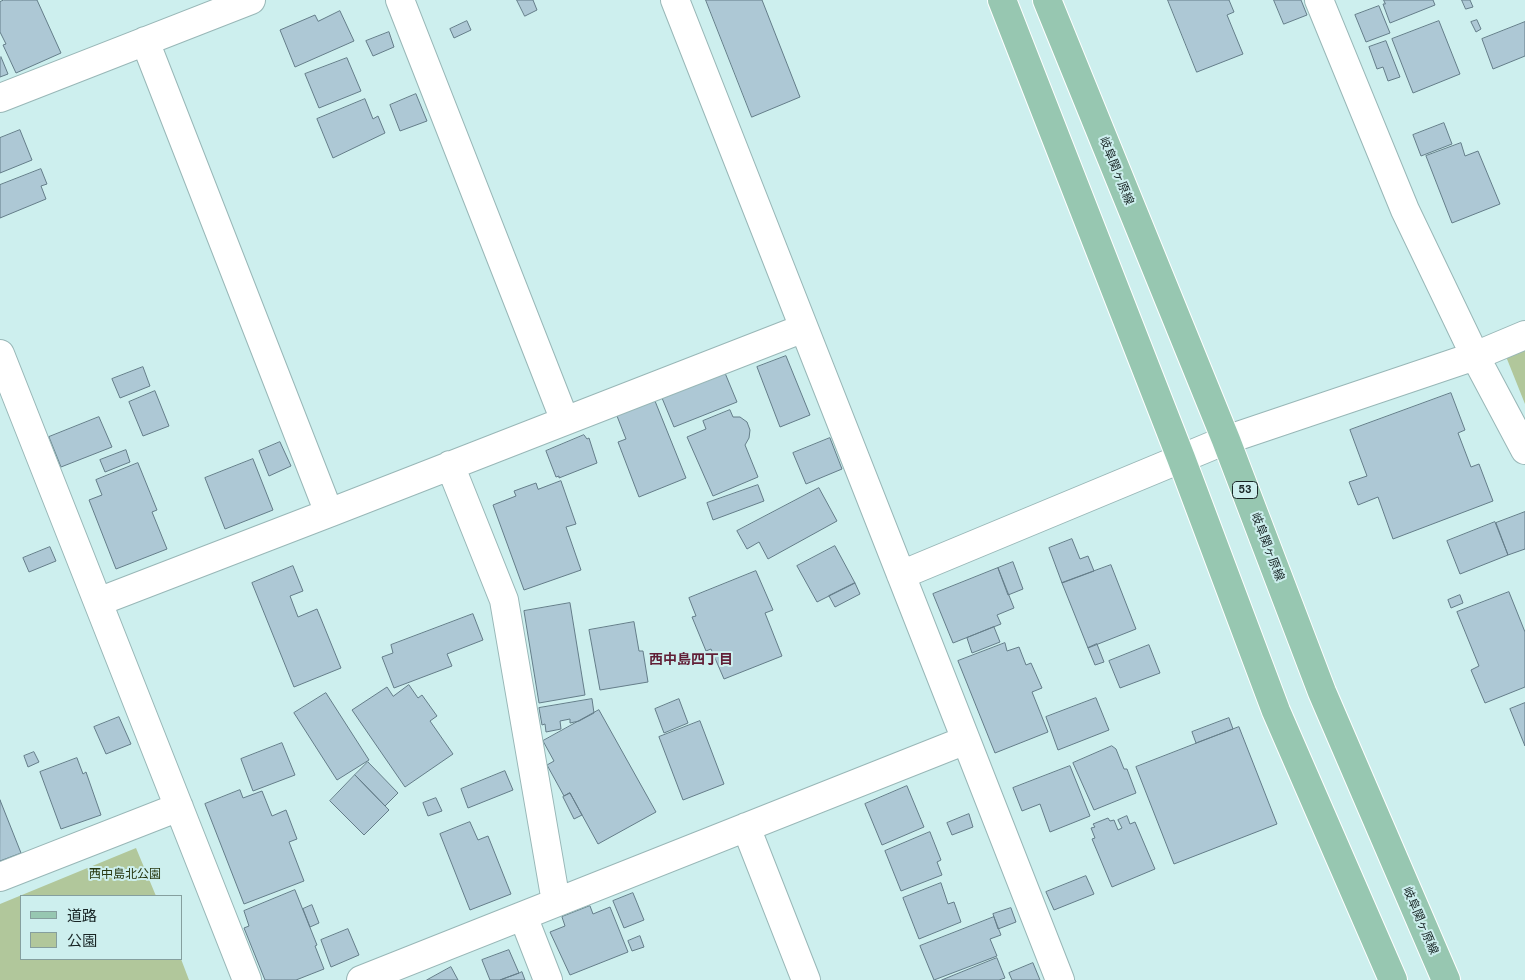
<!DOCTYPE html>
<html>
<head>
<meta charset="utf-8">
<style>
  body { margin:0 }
  #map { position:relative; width:1525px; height:980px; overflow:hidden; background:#cdefee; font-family:"DM Sans","Noto Sans JP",sans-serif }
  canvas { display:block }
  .legend { position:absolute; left:20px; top:895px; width:162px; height:65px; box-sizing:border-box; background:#cdefee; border:1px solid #859f9e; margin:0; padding:6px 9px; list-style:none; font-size:15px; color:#192626 }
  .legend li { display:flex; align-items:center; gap:10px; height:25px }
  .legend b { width:25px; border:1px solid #859f9e }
</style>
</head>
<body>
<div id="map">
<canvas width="1525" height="980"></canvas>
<ul class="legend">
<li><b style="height:6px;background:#97c7b1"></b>道路</li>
<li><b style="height:14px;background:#b1c79b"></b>公園</li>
</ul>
</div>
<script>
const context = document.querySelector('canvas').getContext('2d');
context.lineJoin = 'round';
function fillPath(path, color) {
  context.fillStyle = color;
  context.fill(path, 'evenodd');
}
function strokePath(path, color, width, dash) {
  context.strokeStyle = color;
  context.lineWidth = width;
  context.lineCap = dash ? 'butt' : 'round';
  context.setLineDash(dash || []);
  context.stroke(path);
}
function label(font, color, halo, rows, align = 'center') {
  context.font = font + ' "DM Sans","Noto Sans JP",sans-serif';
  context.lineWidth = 4;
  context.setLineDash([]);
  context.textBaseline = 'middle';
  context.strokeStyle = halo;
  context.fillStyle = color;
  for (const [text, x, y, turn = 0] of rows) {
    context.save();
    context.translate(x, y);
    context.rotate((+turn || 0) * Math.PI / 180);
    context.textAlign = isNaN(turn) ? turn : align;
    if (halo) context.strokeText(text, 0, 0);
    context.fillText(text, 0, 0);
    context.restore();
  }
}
fillPath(new Path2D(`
  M1525,335V404L1501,344Z
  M136,848L156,896H21V959H181L189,980H0V904Z`), '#b1c79b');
const building = new Path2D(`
  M4,0H37L61,53L16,73L3,45L6,44L0,32V2Z
  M517,0H533L537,10L525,16Z
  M706,0H762L800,97L752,117Z
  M1168,0H1229L1234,12L1227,15L1243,54L1197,72Z
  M1274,0H1301L1307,15L1284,24Z
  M1384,0H1433L1435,5L1390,23L1383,4H1385Z
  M1462,0H1470L1473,7L1466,9Z
  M1379,6L1390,33L1366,42L1355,15Z
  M340,11L354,41L295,67L280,30L315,15L318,21Z
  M1477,20L1481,29L1476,32L1471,22Z
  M467,21L471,30L454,38L450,29Z
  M1439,21L1460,74L1413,93L1392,39Z
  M1525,22V56L1493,69L1482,39Z
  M389,32L394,47L373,56L366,41Z
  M1386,41L1400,77L1388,81L1383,67L1377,69L1369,47Z
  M1,57L8,74L0,77V58Z
  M347,58L361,91L319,108L305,74Z
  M416,94L427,121L400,131L390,105Z
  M365,99L373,119L378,116L385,133L333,158L317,119Z
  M1444,123L1452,144L1421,156L1413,135Z
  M20,130L32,160L0,173V138Z
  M1461,143L1465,156L1478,151L1500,204L1452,223L1426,156Z
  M41,169L47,184L41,186L46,199L0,218V185Z
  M786,356L810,415L780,427L757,367Z
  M143,367L150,386L120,398L112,379Z
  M725,373L737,402L674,427L662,398Z
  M155,391L169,426L143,436L129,402Z
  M1451,393L1465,430L1458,433L1471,467L1479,464L1493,501L1393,539L1378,497L1358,505L1349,482L1367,476L1350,430Z
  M655,401L686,478L639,497L618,442L626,439L617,416Z
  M730,410L733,417H740L747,422L750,430L749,438L745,445L758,477L713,496L687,437L706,429L703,421Z
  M99,417L112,447L61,467L49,437Z
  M584,435L587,439L589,438L597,463L559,478V476L556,477L546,451Z
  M830,438L842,469L806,484L793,453Z
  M280,442L291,466L269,476L259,451Z
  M126,450L130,462L105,472L100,460Z
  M253,459L273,510L225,529L205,478Z
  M138,463L157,510L152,512L167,549L116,569L89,500L102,495L96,480Z
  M561,481L576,524L566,527L581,570L524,590L493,505L516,496L514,491L536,483L538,489Z
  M758,485L764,501L713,520L707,503Z
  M819,488L837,521L768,559L759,542L747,549L737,531Z
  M1525,512V549L1508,555L1496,523Z
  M1495,522L1508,555L1460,574L1447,541Z
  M1072,539L1080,559L1088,556L1094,571L1062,583L1049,548Z
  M835,546L855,583L817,602L797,566Z
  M50,547L56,561L29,572L23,558Z
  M1013,562L1023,589L1008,595L998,568Z
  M1111,565L1136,629L1088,648L1062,583Z
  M293,566L303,591L290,596L298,617L317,609L341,668L294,687L252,583Z
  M998,568L1014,608L997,615L1001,624L953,643L933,594Z
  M756,571L773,610L765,613L782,656L724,679L711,649L706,651L692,617L696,616L689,598Z
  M855,583L860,594L835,607L829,596Z
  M1509,592L1525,632V687L1485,703L1471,670L1479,666L1457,612Z
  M1460,595L1463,603L1451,608L1448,600Z
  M570,603L585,695L539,703L524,611Z
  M473,614L483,640L447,654L452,666L394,688L382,657L393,653L391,645Z
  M634,622L639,651H643L648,682L600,690L589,630Z
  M994,627L1000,642L972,653L967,638Z
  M1005,643L1007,651L1019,647L1026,665L1031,663L1042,688L1032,692L1048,732L995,753L958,661Z
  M1097,644L1104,662L1095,665L1088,648Z
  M1149,645L1160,673L1120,688L1109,661Z
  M409,685L418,698L422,695L437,716L430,721L453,754L405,787L352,710L387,687L393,696Z
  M326,693L369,760L337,780L294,713Z
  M1096,698L1109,730L1058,750L1046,717Z
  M592,699L594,713L579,721L570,723V719L560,721L561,729L546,732L545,724L542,725L539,708Z
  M679,699L688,723L664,733L655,709Z
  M1525,703V746L1510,709Z
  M599,710L656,812L598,844L570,793L564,796L547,765L554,761L543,741Z
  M119,717L131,744L106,754L94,727Z
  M1229,718L1233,729L1196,743L1192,732Z
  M700,721L724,784L683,800L659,737Z
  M1239,727L1277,824L1174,864L1136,767Z
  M282,743L295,775L253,791L241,759Z
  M1112,746L1116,749L1124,769H1127L1136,793L1094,810L1073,763Z
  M34,752L39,762L28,767L24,756Z
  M77,758L83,774L86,772L101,815L61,829L40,772Z
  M368,762L398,793L385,806L355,775Z
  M1070,766L1090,816L1050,832L1040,804L1022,811L1013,788Z
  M505,771L513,790L468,808L461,789Z
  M355,775L389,810L364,835L330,801Z
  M907,786L924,827L882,845L865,804Z
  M240,790L243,798L262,791L272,816L286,810L297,839L289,842L304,881L244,904L205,804Z
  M570,793L582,815L574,819L563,797Z
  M436,798L442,811L428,816L423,803Z
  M0,800L21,853L0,861Z
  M969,814L973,827L952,835L947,823Z
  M1127,816L1130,824L1135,822L1155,869L1112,887L1092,839L1095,838L1091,828L1095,827L1093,824L1108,818L1110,821L1114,820L1118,830L1122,828L1118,820Z
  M470,822L478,840L488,836L511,894L470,910L440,834Z
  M930,832L941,860L937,862L942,875L901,891L885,851Z
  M1086,876L1094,894L1054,910L1046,892Z
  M941,883L948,904L954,902L961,922L919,939L903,898Z
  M295,890L317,945L315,946L324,969L296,980H265L244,928L249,926L244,911Z
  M633,893L644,920L624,928L613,901Z
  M312,905L319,923L310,927L303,909Z
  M590,906L593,914L610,907L628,952L570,975L550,932L565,926L562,917Z
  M1011,908L1016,922L998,929L993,914Z
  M994,917L1001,935L990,939L997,956L934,980L920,946Z
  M348,929L359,955L331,967L321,940Z
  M640,936L644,947L632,951L628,941Z
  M509,950L519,973L500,980H490L482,960Z
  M997,958L1005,978L999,980H942Z
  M1033,963L1040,980H1012L1009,973Z
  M451,967L458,980H427Z
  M522,972L525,980H500L519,973Z`);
fillPath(building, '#adc8d5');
strokePath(building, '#647d89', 1);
const minor = new Path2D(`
  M675,0L966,740
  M1319,0L1405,210L1475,356L1525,450
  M0,98L251,0
  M0,354L247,980
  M565,421L804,328
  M450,465L504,600L556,902
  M329,513L565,421L400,0
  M901,575L1226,440L1475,356L1525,335
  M98,602L329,513L145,41
  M746,827L806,980
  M0,877L179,807
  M523,916L548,980
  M361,980L966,740L1060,980`);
const major = new Path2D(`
  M1002,0L1181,458L1276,711L1393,980
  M1047,0L1226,440L1322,692L1446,980`);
strokePath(minor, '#98b7b7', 30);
strokePath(major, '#fff', 30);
strokePath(minor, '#fff', 28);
strokePath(major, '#97c7b1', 28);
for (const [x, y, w] of [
  [1245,490,25]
]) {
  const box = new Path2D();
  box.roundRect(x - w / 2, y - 8.5, w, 17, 4);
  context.fillStyle = '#cdefee';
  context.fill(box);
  strokePath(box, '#192626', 1);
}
label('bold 11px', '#192626', null, [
  ["53",1245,490]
]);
label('12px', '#192626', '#cdefee', [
  ["岐阜関ヶ原線",1116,171,68],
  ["岐阜関ヶ原線",1267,547,69],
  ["岐阜関ヶ原線",1420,921,67]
]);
label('12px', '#273810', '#cdefee', [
  ["西中島北公園",125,875]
]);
label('bold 14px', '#611e36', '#cdefee', [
  ["西中島四丁目",691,660]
]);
</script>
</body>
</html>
